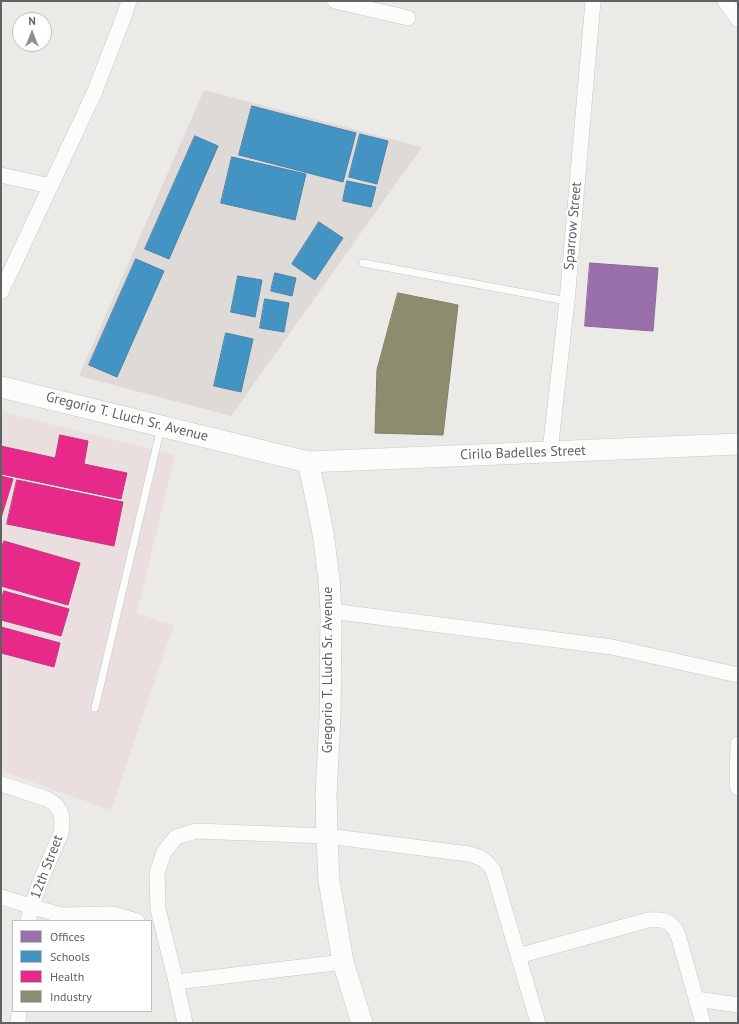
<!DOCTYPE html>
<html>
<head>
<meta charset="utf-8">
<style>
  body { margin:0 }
  #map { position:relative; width:739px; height:1024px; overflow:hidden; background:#eceae7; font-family:"PT Sans",sans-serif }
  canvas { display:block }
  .frame { position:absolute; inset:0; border:2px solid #5d6265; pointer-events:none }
  .legend { position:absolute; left:12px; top:920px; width:140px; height:92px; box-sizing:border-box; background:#fff; border:1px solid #bec0c1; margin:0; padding:5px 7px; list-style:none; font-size:12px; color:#5d6265 }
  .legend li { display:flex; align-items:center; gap:8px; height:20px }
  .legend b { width:20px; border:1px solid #bec0c1 }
  .north { position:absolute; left:12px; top:12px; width:40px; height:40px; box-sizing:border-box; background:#fff; border:1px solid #bec0c1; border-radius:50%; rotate:0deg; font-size:11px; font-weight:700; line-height:16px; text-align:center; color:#5d6265 }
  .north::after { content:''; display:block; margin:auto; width:14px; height:18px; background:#8f9292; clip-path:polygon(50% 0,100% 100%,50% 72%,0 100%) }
</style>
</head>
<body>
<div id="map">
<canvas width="739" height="1024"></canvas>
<div class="frame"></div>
<ul class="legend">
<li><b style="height:11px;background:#9970ab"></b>Offices</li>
<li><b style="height:11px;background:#4393c3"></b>Schools</li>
<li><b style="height:11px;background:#e7298a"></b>Health</li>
<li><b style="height:11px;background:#8c8c6e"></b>Industry</li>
</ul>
<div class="north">N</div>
</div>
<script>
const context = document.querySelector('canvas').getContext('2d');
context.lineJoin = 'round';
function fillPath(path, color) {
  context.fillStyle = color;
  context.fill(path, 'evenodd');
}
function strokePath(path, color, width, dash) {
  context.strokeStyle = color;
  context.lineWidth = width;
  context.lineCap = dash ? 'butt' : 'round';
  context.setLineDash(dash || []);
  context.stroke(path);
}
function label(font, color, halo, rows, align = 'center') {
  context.font = font + ' "PT Sans",sans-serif';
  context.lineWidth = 4;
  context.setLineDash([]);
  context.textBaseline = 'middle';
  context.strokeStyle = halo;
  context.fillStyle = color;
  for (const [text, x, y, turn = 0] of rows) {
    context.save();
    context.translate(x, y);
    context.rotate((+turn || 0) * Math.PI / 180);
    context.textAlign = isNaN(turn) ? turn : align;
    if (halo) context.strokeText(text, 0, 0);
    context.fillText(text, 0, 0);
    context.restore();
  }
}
fillPath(new Path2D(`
  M204,90L422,147L231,416L79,376Z`), '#dedad7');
fillPath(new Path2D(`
  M1,412L175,455L137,613L174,625L111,810L1,771Z`), '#ebdede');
const offices = new Path2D(`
  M590,263L658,268L653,331L585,326Z`);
fillPath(offices, '#9970ab');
strokePath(offices, '#876c96', 1);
const schools = new Path2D(`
  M252,106L356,133L343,182L239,155Z
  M360,134L388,141L377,184L349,177Z
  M195,136L218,146L169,259L145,249Z
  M232,157L306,174L295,220L221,203Z
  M347,181L376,187L371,207L343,201Z
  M319,222L343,238L315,280L292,264Z
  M136,259L164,271L117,377L89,365Z
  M275,273L296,278L292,296L271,291Z
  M238,276L262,280L255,317L231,312Z
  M265,299L289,303L284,332L260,328Z
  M226,333L253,339L241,392L214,386Z`);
fillPath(schools, '#4393c3');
strokePath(schools, '#4b84a7', 1);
const health = new Path2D(`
  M60,435L88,441L84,464L127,473L121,499L1,474V446L55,458Z
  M1,476L13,479L1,518Z
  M17,480L123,502L114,546L7,524Z
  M4,541L80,563L68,605L1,586V551Z
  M4,591L69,609L61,636L1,620V602Z
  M1,627L60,643L54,667L1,653Z`);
fillPath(health, '#e7298a');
strokePath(health, '#be3a7f', 1);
const industry = new Path2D(`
  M398,293L458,305L443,435L375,433L377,370Z`);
fillPath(industry, '#8c8c6e');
strokePath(industry, '#7e7f6b', 1);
const lane = new Path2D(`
  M363,263L567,301
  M95,708L161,427`);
const street = new Path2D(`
  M335,1L408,18
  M725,1L738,19
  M1,175L50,186
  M1,292L95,91L124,16L129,1
  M550,451L567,301L593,1
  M331,611L612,647L738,675
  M738,744L737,786L738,788
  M1,784L47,799L55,804L61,813L62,823L61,833C49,862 35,890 28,921
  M1,897L60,915L113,914L137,921
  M518,956L648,920C664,919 671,920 678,935L703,1023
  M176,982L343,962
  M696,999L738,1005
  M18,1023L19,1011
  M185,1023L176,982L158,909L157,873L164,852L176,837L196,831L327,836L469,854C482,858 485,859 493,870L538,1023`);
const secondary = new Path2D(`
  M1,387L308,462L738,444
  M308,462L315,493L323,533L329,579L331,611L330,719L326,794L327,836L329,881L343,962L362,1023`);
strokePath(lane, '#c8c8c8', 8);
strokePath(street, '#c8c8c8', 16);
strokePath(secondary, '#c8c8c8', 22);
strokePath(lane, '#fcfcfb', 7);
strokePath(street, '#fcfcfb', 15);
strokePath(secondary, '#fcfcfb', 21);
label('14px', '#5d6265', '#fff', [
  ["Sparrow Street",573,226,-85],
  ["Gregorio T. Lluch Sr. Avenue",127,417,14],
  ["Cirilo Badelles Street",523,453,-2],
  ["Gregorio T. Lluch Sr. Avenue",328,670,-90],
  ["12th Street",47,867,-69]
]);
</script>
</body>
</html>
